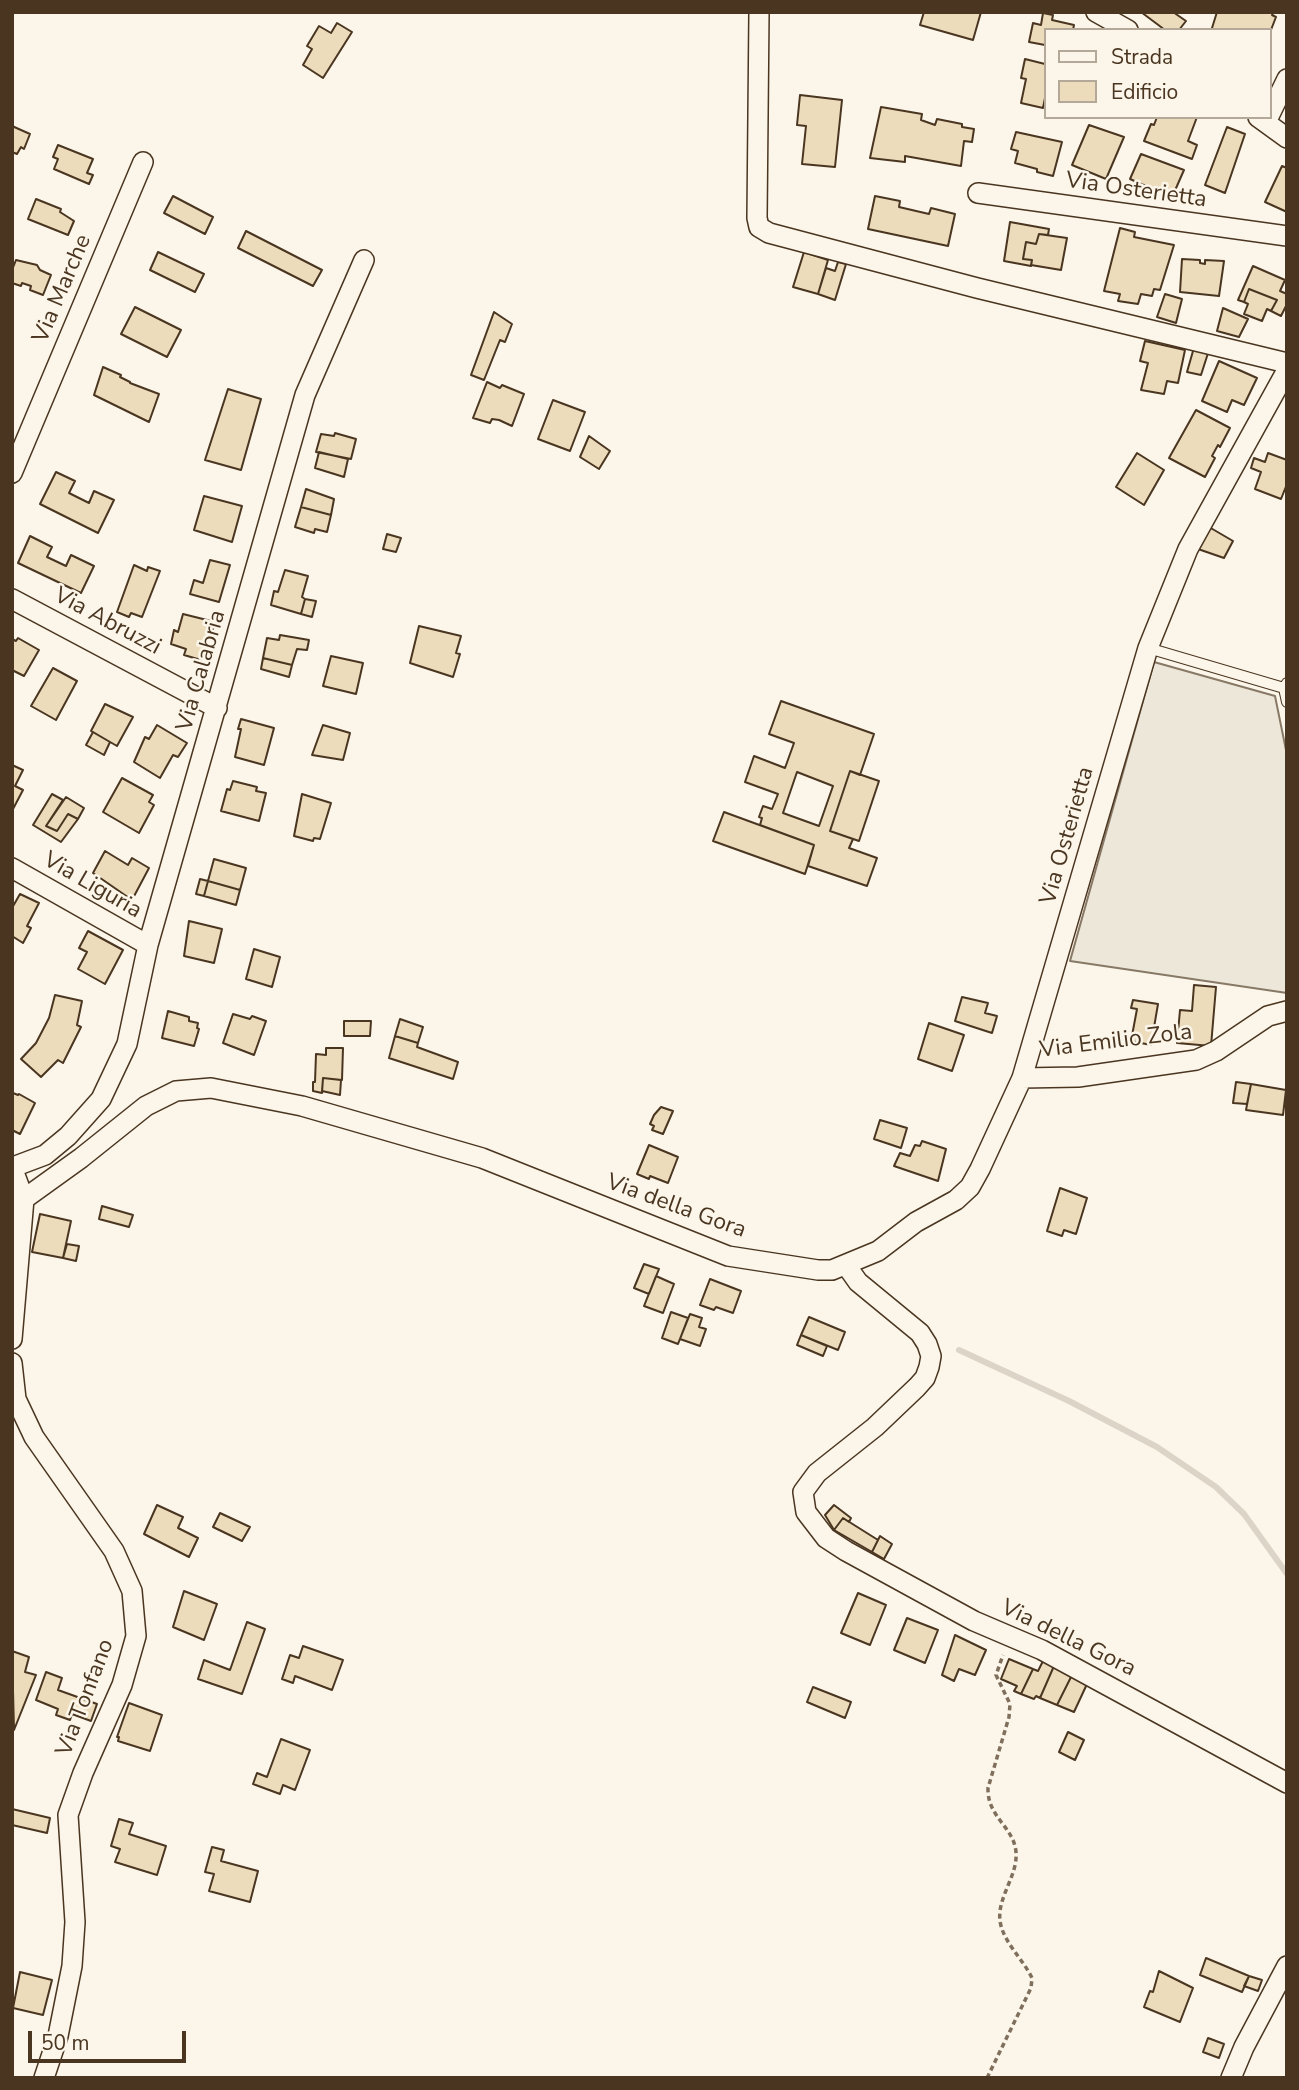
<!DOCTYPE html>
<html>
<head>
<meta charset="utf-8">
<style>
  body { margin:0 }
  #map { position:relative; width:1299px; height:2090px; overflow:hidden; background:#fbf6e9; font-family:"Nunito Sans",sans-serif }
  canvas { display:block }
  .frame { position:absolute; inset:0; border:14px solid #4a3520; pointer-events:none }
  .legend { position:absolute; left:1044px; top:28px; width:228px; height:91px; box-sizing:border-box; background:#fbf6e9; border:2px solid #b4a999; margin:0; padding:9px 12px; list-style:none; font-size:21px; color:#4a3520 }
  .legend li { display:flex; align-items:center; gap:14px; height:35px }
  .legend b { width:35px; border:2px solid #b4a999 }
  .scale { position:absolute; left:28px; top:2031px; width:158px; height:32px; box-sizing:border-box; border:4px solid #4a3520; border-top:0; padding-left:9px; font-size:21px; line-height:24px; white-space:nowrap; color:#4a3520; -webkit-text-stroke:5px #fbf6e9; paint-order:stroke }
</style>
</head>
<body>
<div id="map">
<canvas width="1299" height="2090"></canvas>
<div class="frame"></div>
<ul class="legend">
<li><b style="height:9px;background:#fbf6e9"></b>Strada</li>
<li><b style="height:19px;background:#ecdcbc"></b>Edificio</li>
</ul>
<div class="scale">50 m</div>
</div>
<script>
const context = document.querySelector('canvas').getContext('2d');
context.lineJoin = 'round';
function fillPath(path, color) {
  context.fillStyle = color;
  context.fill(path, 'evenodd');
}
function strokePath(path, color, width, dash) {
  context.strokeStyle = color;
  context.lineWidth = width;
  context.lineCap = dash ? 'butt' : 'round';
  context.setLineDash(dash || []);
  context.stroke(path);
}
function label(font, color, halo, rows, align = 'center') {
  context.font = font + ' "Nunito Sans",sans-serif';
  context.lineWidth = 5;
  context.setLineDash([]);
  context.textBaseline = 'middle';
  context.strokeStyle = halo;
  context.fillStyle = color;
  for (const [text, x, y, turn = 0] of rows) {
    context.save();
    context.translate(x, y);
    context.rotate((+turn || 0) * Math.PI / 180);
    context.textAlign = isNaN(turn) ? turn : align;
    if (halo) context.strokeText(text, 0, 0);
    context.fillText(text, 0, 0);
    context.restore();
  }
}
const parking = new Path2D(`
  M1154,662L1275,696L1287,755V993L1070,961Z`);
fillPath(parking, '#ede7d9');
strokePath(parking, '#887966', 2);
strokePath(new Path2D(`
  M959,1350L1069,1401L1157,1447L1216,1487L1244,1514L1287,1574`), '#dcd4c6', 6);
const building = new Path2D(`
  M924,12H981L973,40L920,25Z
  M1141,12H1173L1186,21L1179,30H1165Z
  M1217,12H1274L1272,15L1276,17L1269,35V30H1214L1212,28Z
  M1043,13L1053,15L1052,20L1074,25L1073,30H1045V45L1029,42L1033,23L1041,25Z
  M337,23L352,32L323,78L303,65L312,49L307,46L319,26L331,33Z
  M1025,59L1045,64V98L1043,108L1021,103L1026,79L1021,78Z
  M800,95L842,100L835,167L802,164L806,126L797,125Z
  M881,107L922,114L921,120L935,125L937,119L962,124V127L974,129L972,142L964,141L961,166L905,156V162L870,158Z
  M1157,117H1197L1188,141L1197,145L1192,159L1144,141L1151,124L1154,125Z
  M1089,125L1124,137L1106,179L1072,165Z
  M12,126L30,134L24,149L21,147L17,154L12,152Z
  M1227,127L1245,134L1225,193L1205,185Z
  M1016,132L1062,142L1053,176L1037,172V169L1015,163L1018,151L1011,149Z
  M58,145L93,159L87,173L93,175L89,184L54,169L58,159L53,157Z
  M1141,154L1184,170L1173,195L1157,187L1155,190L1130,179Z
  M1282,166L1287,168V212L1265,202Z
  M173,196L213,217L205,234L164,213Z
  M875,196L900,201L899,207L929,214L931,208L955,214L948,246L868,229Z
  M36,199L61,209L60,212L74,221L68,235L28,219Z
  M1010,222L1049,229L1048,235L1039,234L1036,244L1026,242L1023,259L1032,260L1031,266L1004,261Z
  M1120,228L1135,232L1134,237L1174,245L1160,290L1154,289L1152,296L1141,294L1138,304L1118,301L1120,294L1104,291Z
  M246,231L322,270L313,286L238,248Z
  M1039,234L1067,238L1061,270L1031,265L1032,260L1023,259L1026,242L1036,244Z
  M158,252L204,274L195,292L150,270Z
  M804,252L828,260L818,294L793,287Z
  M1182,259L1200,260V263L1205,264V260L1224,261L1219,296L1180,292Z
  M16,260L37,265L40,270L51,275L43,295L30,290L31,286L22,283L21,286L12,283V270Z
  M838,262L846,264L835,300L818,294L826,268L835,271Z
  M1253,266L1285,280L1280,291L1287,294V304L1281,316L1271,311L1277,300L1249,289L1244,302L1238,300Z
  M1249,289L1277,300L1271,311L1267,309L1262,321L1244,314L1248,304L1244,302Z
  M1165,294L1182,299L1176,323L1157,317Z
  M135,307L181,330L167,357L121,334Z
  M1223,308L1248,319L1239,337L1217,331Z
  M494,312L512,324L505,342L500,340L484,380L471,375Z
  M1145,341L1185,350L1178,383L1167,381L1164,394L1141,390L1148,363L1140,361Z
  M1195,344L1210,347L1201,375L1187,372Z
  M1219,361L1257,378L1244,405L1232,400L1227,412L1202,401Z
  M103,367L121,375L120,377L130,382V383L159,394L149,422L94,395Z
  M487,382L500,388L502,385L524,394L512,426L499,420L492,419L490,423L473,418Z
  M228,389L261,399L241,470L205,460Z
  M553,400L585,412L570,451L538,439Z
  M1196,410L1230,428L1220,447L1218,445L1212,456L1215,458L1205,477L1169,458Z
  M335,433L356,439L351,459L316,452L321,434L334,436Z
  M589,436L610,451L599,469L580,457Z
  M319,452L348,459L344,477L315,468Z
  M1137,453L1164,470L1144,505L1116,487Z
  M1268,453L1287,460V484L1281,499L1255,489L1261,472L1251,468L1254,458L1265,462Z
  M56,472L75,481L69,493L89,503L94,491L114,500L98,533L40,504Z
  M306,489L334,499L331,515L301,507Z
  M204,496L242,506L232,542L194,530Z
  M301,507L331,515L327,532L315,529L314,533L295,527Z
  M1209,527L1233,541L1224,558L1198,549Z
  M387,534L401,538L396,552L383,549Z
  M30,536L52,547L47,557L66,566L71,555L94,566L81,593L18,563Z
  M210,560L230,565L219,602L190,594L194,580L203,583Z
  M134,565L147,571L148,567L160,571L142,617L131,613L129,617L117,612Z
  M285,570L308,576L302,597L305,599L301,614L271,605L274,591L278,592Z
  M305,599L316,601L312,617L301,614Z
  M183,614L215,622L211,637L208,636L201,660L184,655L186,649L171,644L174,630L178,632Z
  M419,626L461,636L456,653L460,654L453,677L410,663Z
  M280,635L309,640L307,650L297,649L292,665L263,658L267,638L279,640Z
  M18,638L39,650L24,676L12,670V639L16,641Z
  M331,656L363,663L356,694L323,686Z
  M263,658L292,665L289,677L261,669Z
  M53,668L77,681L56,720L31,706Z
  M781,701L874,734L860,775L850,771L830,831L853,839L849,848L877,858L867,886L808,866L814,845L760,825L762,818L759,817L763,806L772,809L778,794L745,782L754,756L785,768L794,743L769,734ZM797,772L833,786L819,826L783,813Z
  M105,704L133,717L117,746L91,731Z
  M241,719L274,728L264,765L235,757L241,729H238Z
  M157,725L187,743L178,757L173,755L160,778L134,762L145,737L149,739Z
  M323,725L350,733L343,760L312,755Z
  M93,732L110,742L104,755L86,745Z
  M12,765L23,770L15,786L23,790L13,809Z
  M850,771L879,781L859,841L830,831Z
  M122,778L153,795L149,802L154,805L139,833L103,812Z
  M233,781L257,787L256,791L266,793L259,821L221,811L227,789L230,790Z
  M52,794L63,800L46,826L57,831L68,814L78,819L61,842L33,825Z
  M302,794L331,803L320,839L314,838L313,841L294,836Z
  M66,797L84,808L78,819L68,814L57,831L46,826Z
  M724,812L814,845L805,874L713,841Z
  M105,851L128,865L132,858L149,868L132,900L93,873Z
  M214,859L246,868L240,890L208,881Z
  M200,879L208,881L204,896L196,894Z
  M208,881L240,890L236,905L204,896Z
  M20,894L39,903L27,926L31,928L23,943L12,936V908Z
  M189,921L222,929L214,963L184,956Z
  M88,931L123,950L105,984L78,969L87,952L79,948Z
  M254,949L280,957L272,987L246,979Z
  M1194,985L1216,987L1211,1046L1177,1043L1180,1010L1192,1011Z
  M55,995L82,1001L77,1025L81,1027L63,1063L58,1060L41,1077L21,1059L36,1043L49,1018Z
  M962,997L988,1003L985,1013L997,1016L992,1033L955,1021Z
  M1133,1000L1158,1004L1151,1045L1131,1041L1137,1009L1131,1008Z
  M168,1011L189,1017V1021L198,1023L197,1028L199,1029L194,1046L162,1038Z
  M233,1014L250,1019L252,1016L266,1021L254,1055L223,1043Z
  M400,1019L423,1027L418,1043L395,1036Z
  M344,1021H371L370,1036H344Z
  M929,1023L964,1035L952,1071L918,1059Z
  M395,1036L418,1043L417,1047L458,1062L453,1079L389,1058Z
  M326,1048H343L342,1080L323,1078L322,1093L313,1091V1082H315L316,1054L326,1055Z
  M323,1078L341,1080L340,1095L322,1091Z
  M1236,1082L1251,1084L1247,1104L1233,1103Z
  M1251,1084L1286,1090L1283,1115L1246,1110Z
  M13,1093L18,1095L19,1094L35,1103L20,1134L12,1130Z
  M661,1107L673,1111L663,1134L652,1130L654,1126L650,1124L654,1115Z
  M880,1120L907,1128L901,1148L874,1139Z
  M922,1141L946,1149L938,1181L894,1166L900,1153L910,1156L915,1145L920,1146Z
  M649,1145L678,1157L668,1183L650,1176L649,1179L637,1174Z
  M1060,1188L1087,1198L1076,1234L1064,1230L1062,1236L1047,1231Z
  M102,1206L133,1215L129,1227L99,1219Z
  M40,1214L71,1221L63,1258L32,1252Z
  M67,1244L79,1246L76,1261L63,1258Z
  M644,1264L659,1269L649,1294L634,1288Z
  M656,1276L674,1284L663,1313L644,1306Z
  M710,1279L741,1291L733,1313L716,1307L714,1310L700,1305Z
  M671,1312L688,1318L678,1344L662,1338Z
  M690,1314L702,1318L699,1327L706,1329L700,1346L680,1339Z
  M809,1317L845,1332L838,1350L801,1335Z
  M801,1335L827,1346L823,1356L797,1345Z
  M157,1505L183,1517L178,1528L198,1538L189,1557L144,1534Z
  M834,1505L851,1518L849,1522L843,1518L834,1530L825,1515Z
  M220,1513L250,1527L242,1541L213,1527Z
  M843,1518L878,1540L872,1552L834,1530Z
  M880,1536L892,1544L884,1559L872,1552Z
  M184,1591L217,1604L204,1640L173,1627Z
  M858,1593L886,1605L870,1645L841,1633Z
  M907,1618L938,1630L925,1663L894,1650Z
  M247,1622L265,1629L242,1694L198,1679L204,1660L230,1670Z
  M955,1635L986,1650L975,1675L959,1669L954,1681L942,1675Z
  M303,1646L343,1660L332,1690L295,1676L293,1683L282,1679L290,1655L299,1658Z
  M12,1651L29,1657L25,1672L36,1675L14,1730Z
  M1009,1659L1033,1669L1021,1694L1014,1691L1017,1686L1001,1679Z
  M1043,1661L1054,1666L1040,1698L1036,1696L1034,1699L1021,1694L1033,1669L1038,1671Z
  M1054,1666L1072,1675L1057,1705L1040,1698Z
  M46,1672L62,1678L58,1690L97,1704L91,1721L72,1714L70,1720L56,1715L58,1709L36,1700Z
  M1072,1675L1087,1684L1074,1712L1057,1705Z
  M813,1687L851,1702L845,1718L807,1702Z
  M129,1703L162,1715L150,1751L118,1741L119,1737H117Z
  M1068,1732L1084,1740L1075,1760L1059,1752Z
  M281,1739L310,1750L295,1790L283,1785L280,1794L253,1784L257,1773L267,1777Z
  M12,1809L50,1818L47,1833L12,1825Z
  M119,1819L133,1823L129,1834L166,1846L157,1875L115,1862L120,1849L111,1846Z
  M212,1847L224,1850L221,1861L258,1871L250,1902L209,1891L214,1874L205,1872Z
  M1206,1958L1249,1976L1242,1992L1200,1975Z
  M1159,1971L1193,1988L1180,2022L1144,2007L1150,1991L1153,1992Z
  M20,1972L52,1980L43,2015L13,2008Z
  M1249,1976L1262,1980L1258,1991L1244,1986Z
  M1208,2038L1224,2044L1219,2058L1203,2052Z`);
fillPath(building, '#ecdcbc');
strokePath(building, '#4a3520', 2);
const service = new Path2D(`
  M1148,648L1284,688L1287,683
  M1284,688L1287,702`);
const minor = new Path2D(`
  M759,12L757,218L759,227L769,233L977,288L1287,363
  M1096,12L1128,30
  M1269,116L1287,79
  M1258,117L1287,138
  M978,193L1287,236
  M12,473L143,162
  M12,599L217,708
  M12,868L148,945
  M1022,1078L1078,1077L1196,1060L1216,1051L1268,1016L1287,1011
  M12,1167L24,1199L12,1339
  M13,1167L45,1155L68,1136L101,1099L127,1044L148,945L305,395L364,260
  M12,1203L24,1199L81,1158L146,1106L176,1091L211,1088L302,1106L482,1158L728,1256L818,1270H832L878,1251L916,1222L956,1200L970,1187L980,1169L1022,1078L1148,648L1188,549L1287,370
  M846,1265L858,1282L920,1333L927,1344L931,1356L929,1367L925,1378L917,1387L875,1427L817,1473L803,1492L806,1512L826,1538L846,1551L974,1621L1042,1650L1287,1783
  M12,1363L16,1399L34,1437L114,1551L132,1591L136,1636L122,1685L83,1773L68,1815L75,1922L72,1966L58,2036L44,2078
  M1231,2078L1244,2047L1287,1966`);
strokePath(service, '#4a3520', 12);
strokePath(minor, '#4a3520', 22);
strokePath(new Path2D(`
  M987,2078L1031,1988L1032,1978C1023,1959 1003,1942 1000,1921C997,1897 1018,1876 1016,1852C1014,1827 987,1817 988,1788L1009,1717L1010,1704L996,1675L1003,1655`), '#7f6f5c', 3.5, [5, 3.5]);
strokePath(service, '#fbf6e9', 10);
strokePath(minor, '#fbf6e9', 19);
label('23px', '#4a3520', '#fbf6e9', [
  ["Via Osterietta",1136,191,8],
  ["Via Marche",63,289,-67],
  ["Via Abruzzi",107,622,28],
  ["Via Calabria",202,671,-74],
  ["Via Osterietta",1068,836,-74],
  ["Via Liguria",92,886,30],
  ["Via Emilio Zola",1116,1042,-7],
  ["Via della Gora",676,1207,20],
  ["Via della Gora",1068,1639,26],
  ["Via Tonfano",86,1698,-69]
]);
</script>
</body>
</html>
